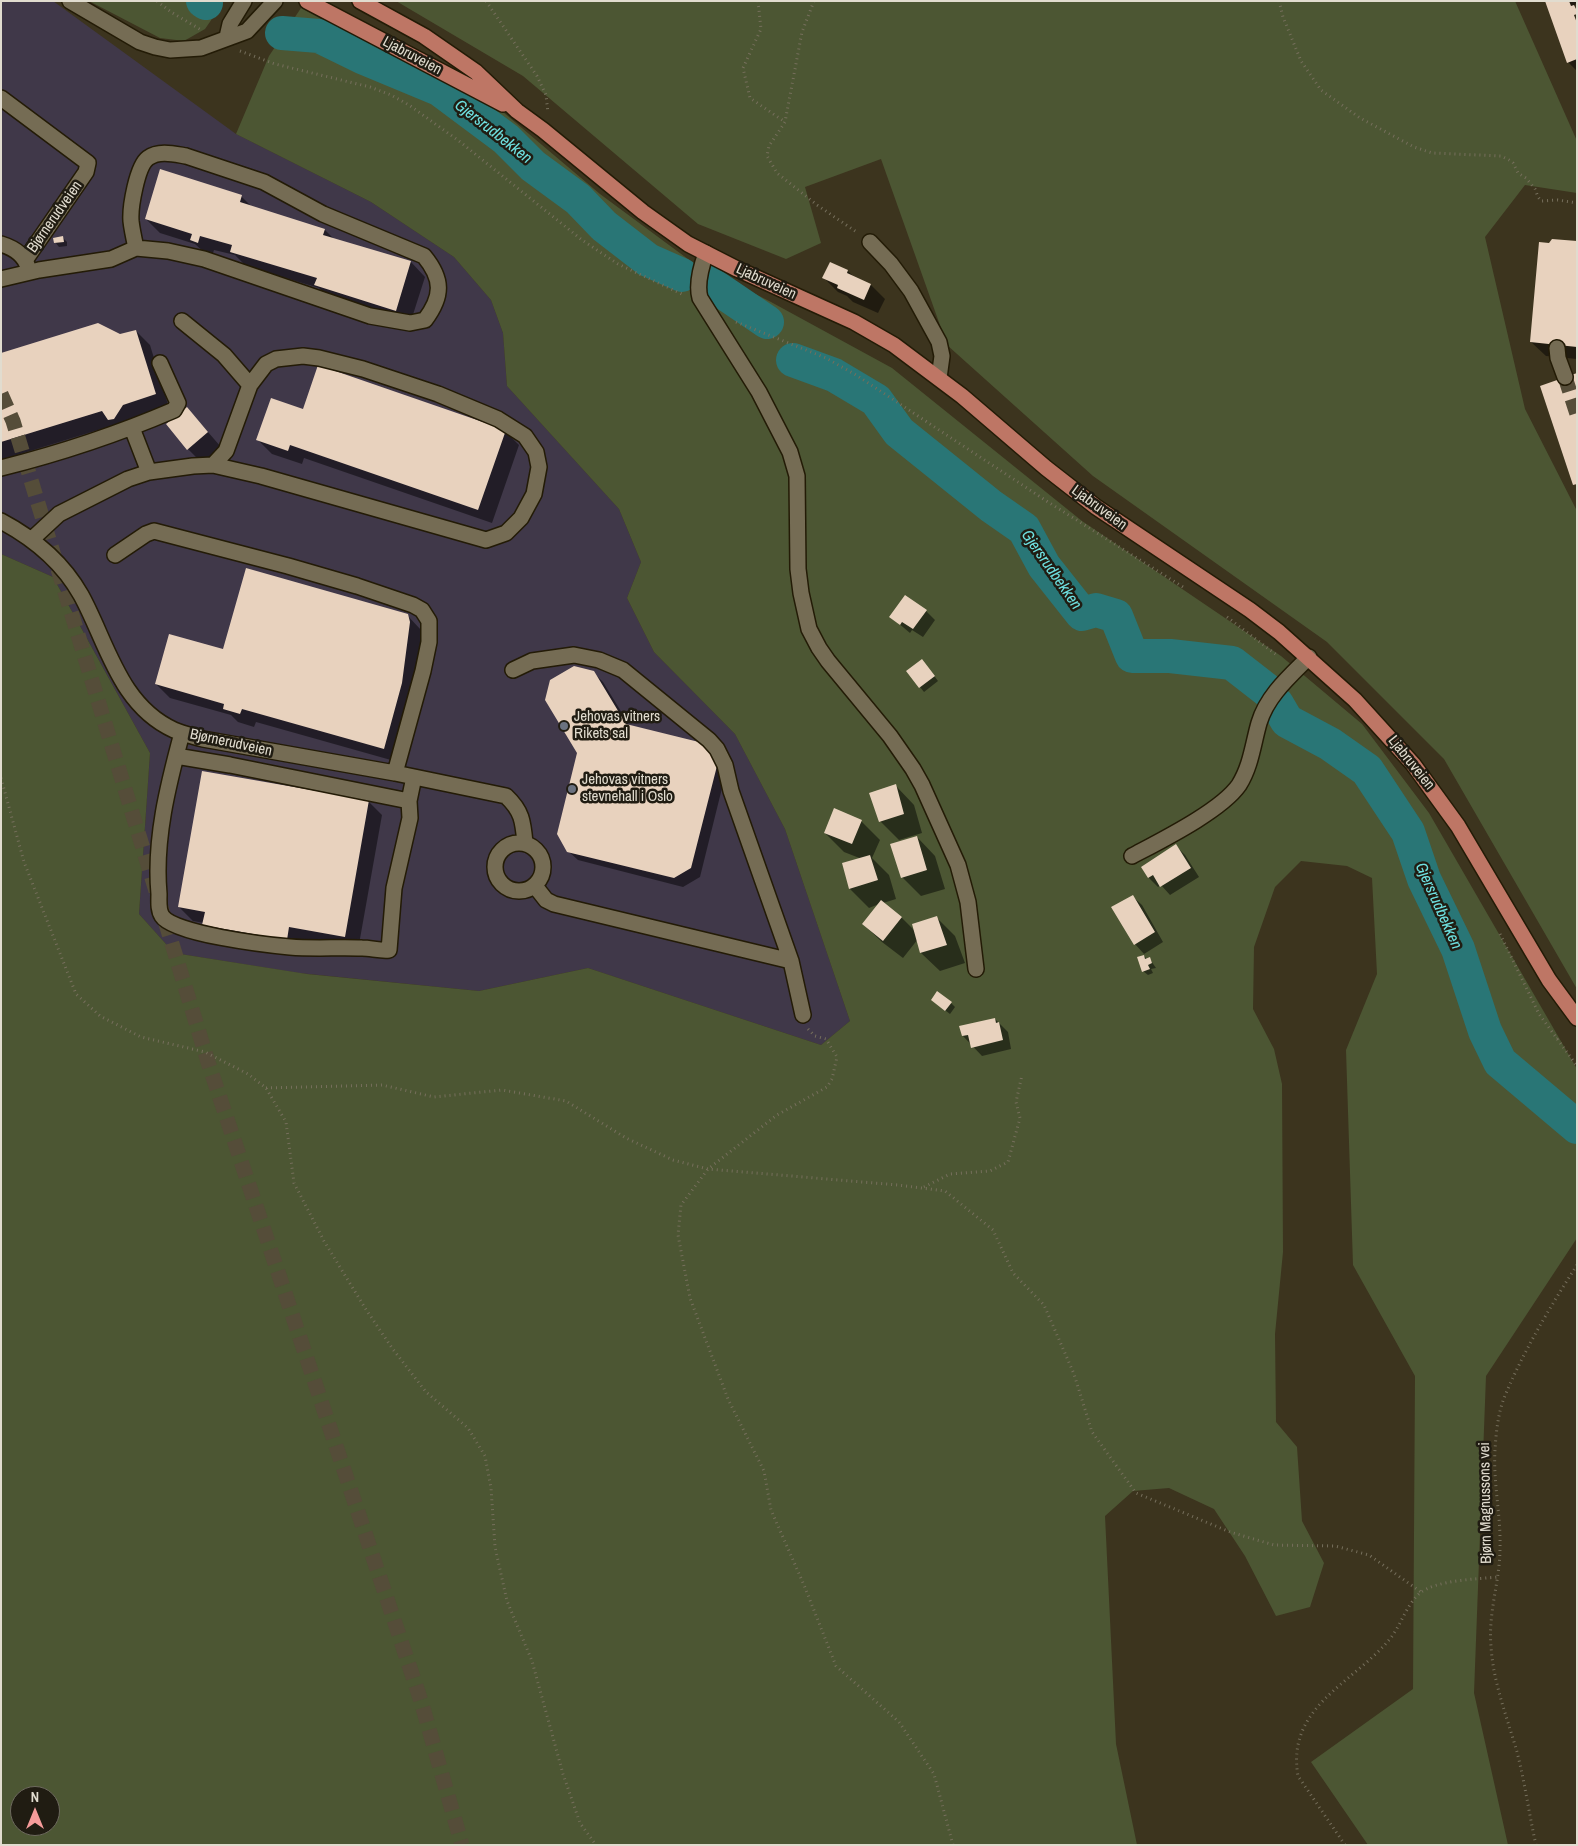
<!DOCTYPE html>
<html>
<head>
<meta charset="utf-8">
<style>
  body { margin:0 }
  #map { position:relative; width:1578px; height:1846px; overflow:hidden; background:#3c341e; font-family:"Archivo Narrow",sans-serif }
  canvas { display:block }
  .frame { position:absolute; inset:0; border:2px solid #e1dccf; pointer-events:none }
  .north { position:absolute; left:10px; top:1786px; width:50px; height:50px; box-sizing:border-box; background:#201c12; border:1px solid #6d695e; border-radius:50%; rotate:0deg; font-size:14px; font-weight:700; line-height:20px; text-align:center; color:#e1dccf }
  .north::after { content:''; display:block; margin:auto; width:18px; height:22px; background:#f59b9a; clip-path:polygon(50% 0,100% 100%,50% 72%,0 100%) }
</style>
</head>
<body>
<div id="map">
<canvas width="1578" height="1846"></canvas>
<div class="frame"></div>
<div class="north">N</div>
</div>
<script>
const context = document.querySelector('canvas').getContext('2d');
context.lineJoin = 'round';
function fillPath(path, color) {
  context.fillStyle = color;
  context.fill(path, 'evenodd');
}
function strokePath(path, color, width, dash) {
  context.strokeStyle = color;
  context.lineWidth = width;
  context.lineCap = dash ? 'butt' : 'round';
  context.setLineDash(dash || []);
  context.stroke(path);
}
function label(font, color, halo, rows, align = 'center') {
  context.font = font + ' "Archivo Narrow",sans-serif';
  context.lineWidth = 5;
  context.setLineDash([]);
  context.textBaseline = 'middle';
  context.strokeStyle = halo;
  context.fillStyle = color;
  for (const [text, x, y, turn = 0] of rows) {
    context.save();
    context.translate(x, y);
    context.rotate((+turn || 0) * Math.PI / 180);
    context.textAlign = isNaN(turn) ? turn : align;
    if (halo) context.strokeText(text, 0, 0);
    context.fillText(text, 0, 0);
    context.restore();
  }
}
fillPath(new Path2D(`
  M1,1H53L236,134L371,202L454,257L491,300L503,333L507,386L619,509L641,562L627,598L654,652L735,734L785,829L850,1021L821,1045L588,968L479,991L299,973L174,953L139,914L150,753L53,577L1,554Z`), '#403849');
fillPath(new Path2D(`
  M89,1H219L214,16L205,29L184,41L160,38Z
  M396,1H1515L1577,141V193L1525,185L1485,237L1525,409L1577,511V989L1444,759L1327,642L1093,476L947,345L881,159L805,187L821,243L786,259L698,224L523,76Z
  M301,8L402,63L503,112L600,194L692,262L771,302L892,368L1082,521L1281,656L1362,724L1429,813L1577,1069V1238L1486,1376L1474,1693L1508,1845H1368L1311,1762L1413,1689L1415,1376L1353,1265L1346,1050L1377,974L1372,878L1347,866L1301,861L1275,887L1254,947L1253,1009L1274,1049L1282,1084L1283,1252L1275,1334L1276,1422L1297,1447L1302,1521L1324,1563L1310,1607L1276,1616L1245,1556L1214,1509L1169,1488L1133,1491L1105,1516L1116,1744L1137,1845H1V554L53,577L150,753L139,914L174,953L307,974L479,991L588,968L821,1045L850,1021L785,829L735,734L654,652L627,598L641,562L619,509L507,386L503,333L491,300L454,257L371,202L236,134L269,56ZM20,1796H50V1826H20Z`), '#4c5633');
fillPath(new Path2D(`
  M1546,1H1577L1575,5L1577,71L1568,62Z
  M241,196L253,208L325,230L335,240L411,262L425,277L410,324L330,299L319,288L246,266L235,255L214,250L212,256L206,254L195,244L160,233L146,219Z
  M63,238L67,242V246L59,247L55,242Z
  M1577,243V359L1546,356L1531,342Z
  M830,263L848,271L854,277L871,285L885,299L878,313L853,302L847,296L838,292L824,278Z
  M136,331L150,345L169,408L1,460V354L120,336Z
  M187,408L221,447L202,463L188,449Z
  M303,410L505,431L519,445L492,523L304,458L302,464L272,454L258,440Z
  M926,611L935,620L923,637L912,630L910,633L891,617Z
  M407,615L421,630L423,637L398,762L256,722L254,727L238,722L231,715L170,698L156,684L224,650Z
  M926,665L938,681L924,692L908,672Z
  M593,672L603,682L630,726L707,746L726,772L700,877L683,887L578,860L568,851Z
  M896,786L914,805L922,833L899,840L880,821Z
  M368,801L382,815L358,950L218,939L204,923L193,921L179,907Z
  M861,821L880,840L872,858L889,875L896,899L883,903L901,917L916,932L936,917L955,936L965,963L940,971L921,953L918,939L903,958L882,942L863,924L879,904L869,908L850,889L843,864L862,859L844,852L825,833Z
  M917,837L935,856L945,889L921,896L902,877Z
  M1176,846L1185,855L1199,877L1170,895L1161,885L1158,887L1149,878L1142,868Z
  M1132,896L1142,905L1163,942L1144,954L1135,944Z
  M1144,956L1147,959L1149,958L1156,968L1151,969L1153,973L1148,975L1143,971Z
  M951,1003L955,1007L950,1014L937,1004Z
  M995,1019L1008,1032L1011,1049L982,1056L963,1036Z`), '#0007');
strokePath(new Path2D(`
  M203,1L206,3
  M282,33L319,36L362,57L439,89L506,139L533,166L578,199L604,226L648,260L682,275
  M708,282L767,322
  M793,360L834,375L876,400L899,432L991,506L1024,529L1044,566L1082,614L1096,610L1116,616L1132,656H1170L1232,663L1268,691
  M1277,704L1287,721L1330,744L1367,770L1408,832L1424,879L1458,949L1485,1031L1500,1062L1577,1127`), '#297676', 34);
fillPath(new Path2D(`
  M1545,1H1569L1571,6L1574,5L1577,11V14L1574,15L1577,23V59L1567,63Z
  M160,169L242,195L240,202L325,229L323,235L411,261L396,311L314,285L317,278L230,252L232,245L200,236L198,243L190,240L192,234L145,219Z
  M63,236L64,242L54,243L53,238Z
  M1552,239L1577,241V347L1530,342L1539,242L1549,243Z
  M830,262L848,270L847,273L871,284L864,300L837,288L838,285L822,278Z
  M98,323L120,334L136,330L156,394L123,405L114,419L108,420L102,411L1,442V353Z
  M318,365L506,430L478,510L290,445L288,451L256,440L271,398L303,409Z
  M1577,373V484L1573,485L1540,386Z
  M187,407L208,432L187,450L166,424Z
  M246,568L408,614L410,622L402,683L384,749L242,709L240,714L223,709L224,704L155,684L169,634L223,649Z
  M905,595L927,610L913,629L902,622L900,625L889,617Z
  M922,659L935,676L919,688L906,671Z
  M574,666L594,671L626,724L707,744L718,762L691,868L674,878L567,852L557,834L577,753L545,700L550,680Z
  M202,771L369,800L345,937L289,927L287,940L202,925L205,912L178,907Z
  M896,784L904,814L879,822L869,793Z
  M834,808L862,820L852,844L824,833Z
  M917,836L927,870L901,878L890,844Z
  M1176,844L1191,868L1160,887L1153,875L1148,878L1141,867Z
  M870,855L878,880L849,889L842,863Z
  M1133,895L1155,932L1134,945L1111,907Z
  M881,900L902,917L883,941L862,924Z
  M937,916L947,945L920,953L912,924Z
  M1144,955L1145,959L1150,957L1152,963L1148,965L1150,969L1142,972L1137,957Z
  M937,991L952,1002L945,1011L931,1000Z
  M995,1018L996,1023L999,1022L1003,1040L971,1048L968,1035L962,1036L959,1026Z`), '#e8d2be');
strokePath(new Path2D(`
  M1565,377L1577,414
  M1,394L13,421L208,1062L421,1701L462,1845`), '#554d39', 15, [15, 8]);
const minor = new Path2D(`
  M70,1L140,42L155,47L170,50L201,48L247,31L275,1
  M227,37L230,24L244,1
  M1,98L88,163L86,172L26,259
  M870,242L891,264L911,291L939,342L942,356L939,378
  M1,244C14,248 25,255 28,268
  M706,253C701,267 696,284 700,298L759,392L790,452L797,476L798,569L801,593L809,629L819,648L828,661L890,736L913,769L922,785L958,865L968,902L976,969
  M1,279L39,270L111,259L136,248L168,251L204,259L370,316L410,323L425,320C443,296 443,279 424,256L323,214L264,182L186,156C174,154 159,150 148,158C137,166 130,207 131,221C132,230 134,239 136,248
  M182,321L224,355L250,385
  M1557,348L1558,358L1565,377
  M132,428L149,472
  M1,468C61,453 118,434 174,410L178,403L160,363
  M1,521C33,538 63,563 81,595C107,642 119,705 174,730C183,734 193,736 203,739L395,773L506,796C522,811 523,821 525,843
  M31,540L59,514L128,479L149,472L193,466L213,465L261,476L486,540L506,533L521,518L534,494L539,467L536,452L525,436L498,419L438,394L363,369L319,358L303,356L276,359L266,364L250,385L226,451L213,465
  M115,555L146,534L154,531L288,566L357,586L413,605L422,610L429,621V642L423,671L395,773
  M513,670L532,661L574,655L599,660L623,670L709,740L717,749L725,765L731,791L791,961L803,1015
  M182,733C168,785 154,840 159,894C159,901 158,910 162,916C173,934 267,945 290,947C314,949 338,947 362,948C371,948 380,951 389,950L394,888L410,818L409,801L414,777
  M176,756L230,765L409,801
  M495 867a24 24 0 1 1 48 0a24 24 0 1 1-48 0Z
  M1132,856C1160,841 1221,811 1239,785C1251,766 1253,744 1259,723C1267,696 1289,677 1309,657
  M535,886L546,900L554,904L791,961`);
const major = new Path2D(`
  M307,1L503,104
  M360,1L424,36L476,72L517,111L543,130L643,212L688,244L737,269L854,322L894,345L962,396L1046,468L1096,507L1250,610L1279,632L1355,700L1413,764L1458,826L1549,980L1577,1018`);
strokePath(minor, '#231b06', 18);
strokePath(major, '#231b06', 18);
strokePath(new Path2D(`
  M157,1L171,12L203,31
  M486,1L537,76L546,95L548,113
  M758,1L761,29L743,68L750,98L785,122
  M814,1L802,32L785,122L769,146L767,156L777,173L817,205L858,233
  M1279,1L1283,17L1301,61L1321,90L1360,118L1414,147L1432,153L1501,156L1509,160L1513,163L1518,173L1526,178L1535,189L1538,197L1541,201L1558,200L1577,203
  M240,51L275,64L370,87L391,95L409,105L459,141L582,240L618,264L684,295
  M736,322L826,358L856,375L1048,502L1183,587
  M1227,617L1278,656
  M1,778L24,862L76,994L100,1016L141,1037L205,1052L248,1074L266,1088L286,1122L294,1183L324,1241L365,1308L392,1348L426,1392L468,1428L485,1456L491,1488L495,1547L507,1601L532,1661L563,1774L580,1823L596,1845
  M1500,934L1539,1014L1577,1066
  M808,1029L815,1036L826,1039L837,1057L832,1079L827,1087L777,1115L708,1169L681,1205L678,1235L690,1298L728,1399L764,1471L771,1510L804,1585L836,1666L899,1722L934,1774L953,1845
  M1557,1039L1561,1036
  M266,1088L382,1085L434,1097L502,1090L566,1101L626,1138L673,1160L708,1169L898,1185L945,1191L993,1230L1013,1273L1044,1305L1074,1374L1092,1432L1136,1493L1230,1532L1274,1545L1335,1546L1369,1555L1421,1592
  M924,1187L950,1174L990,1171L1008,1162L1020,1118L1016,1102L1022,1075
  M1345,1845L1298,1776C1286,1707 1352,1684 1389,1640C1401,1626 1406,1605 1420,1593C1436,1580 1478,1579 1498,1577
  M1536,1845C1529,1814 1525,1783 1517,1752C1507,1717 1493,1682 1491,1646C1488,1612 1500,1581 1500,1548C1501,1515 1493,1483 1495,1450C1496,1433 1498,1414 1504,1398C1523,1352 1550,1307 1577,1265`), '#766f5c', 3, [1, 4]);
strokePath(minor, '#756c54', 15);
strokePath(major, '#be7665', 15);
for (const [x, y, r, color] of [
  [564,726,5,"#6b7280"],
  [572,789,5,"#6b7280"]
]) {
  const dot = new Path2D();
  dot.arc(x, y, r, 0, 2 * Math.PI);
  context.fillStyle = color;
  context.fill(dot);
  strokePath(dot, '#201c12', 2);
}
label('15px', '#e1dccf', '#201c12', [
  ["Ljabruveien",412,56,28],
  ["Bjørnerudveien",55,217,-55],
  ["Ljabruveien",766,282,25],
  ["Ljabruveien",1099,508,36],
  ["Bjørnerudveien",231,743,12],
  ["Ljabruveien",1411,763,51],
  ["Bjørn Magnussons vei",1486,1503,-91]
]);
label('15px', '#e1dccf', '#201c12', [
  ["Jehovas vitners",574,717],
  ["Rikets sal",574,734],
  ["Jehovas vitners",582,780],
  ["stevnehall i Oslo",582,797]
], 'left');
label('italic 16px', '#6ee0e0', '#201c12', [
  ["Gjersrudbekken",493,132,38],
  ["Gjersrudbekken",1051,570,55],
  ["Gjersrudbekken",1438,906,66]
]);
</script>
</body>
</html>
